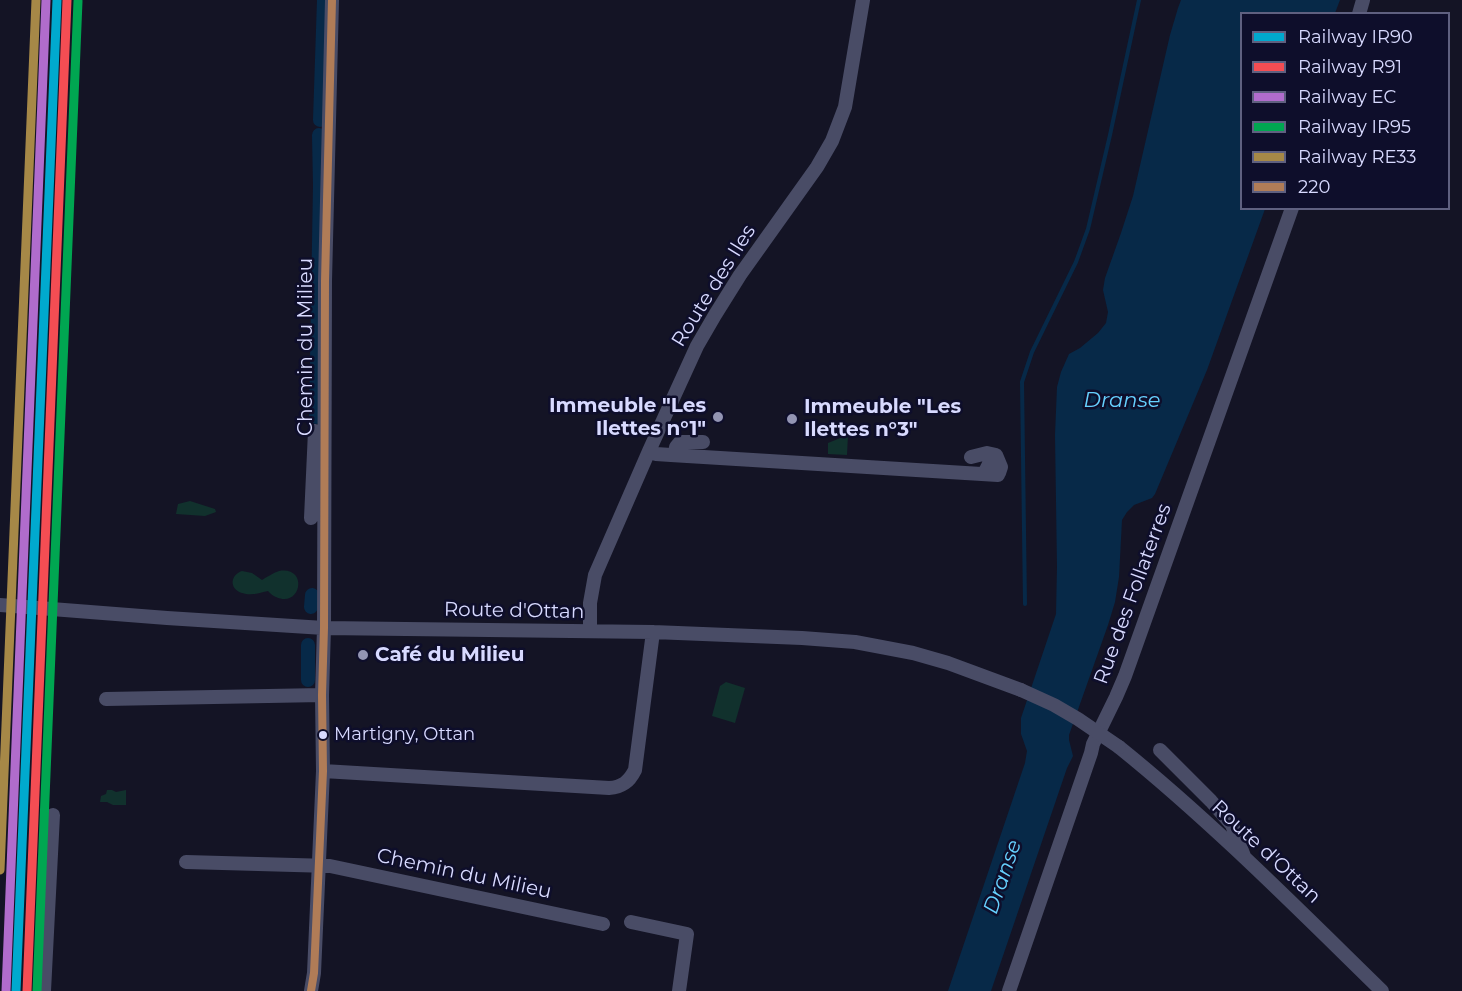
<!DOCTYPE html>
<html>
<head>
<meta charset="utf-8">
<style>
  body { margin:0 }
  #map { position:relative; width:1462px; height:991px; overflow:hidden; background:#141425; font-family:Montserrat,sans-serif }
  canvas { display:block }
  .legend { position:absolute; left:1240px; top:12px; width:210px; height:198px; box-sizing:border-box; background:#0e0e2b; border:2px solid #5f6080; margin:0; padding:8px 10px; list-style:none; font-size:18px; color:#d8daff }
  .legend li { display:flex; align-items:center; gap:12px; height:30px }
  .legend b { width:30px; border:2px solid #5f6080 }
</style>
</head>
<body>
<div id="map">
<canvas width="1462" height="991"></canvas>
<ul class="legend">
<li><b style="height:8px;background:#00a9ce"></b>Railway IR90</li>
<li><b style="height:8px;background:#f44d53"></b>Railway R91</li>
<li><b style="height:8px;background:#b06ccc"></b>Railway EC</li>
<li><b style="height:8px;background:#00a651"></b>Railway IR95</li>
<li><b style="height:8px;background:#a68847"></b>Railway RE33</li>
<li><b style="height:8px;background:#b07c57"></b>220</li>
</ul>
</div>
<script>
const context = document.querySelector('canvas').getContext('2d');
context.lineJoin = 'round';
function fillPath(path, color) {
  context.fillStyle = color;
  context.fill(path, 'evenodd');
}
function strokePath(path, color, width, dash) {
  context.strokeStyle = color;
  context.lineWidth = width;
  context.lineCap = dash ? 'butt' : 'round';
  context.setLineDash(dash || []);
  context.stroke(path);
}
function label(font, color, halo, rows, align = 'center') {
  context.font = font + ' Montserrat,sans-serif';
  context.lineWidth = 5;
  context.setLineDash([]);
  context.textBaseline = 'middle';
  context.strokeStyle = halo;
  context.fillStyle = color;
  for (const [text, x, y, turn = 0] of rows) {
    context.save();
    context.translate(x, y);
    context.rotate((+turn || 0) * Math.PI / 180);
    context.textAlign = isNaN(turn) ? turn : align;
    if (halo) context.strokeText(text, 0, 0);
    context.fillText(text, 0, 0);
    context.restore();
  }
}
fillPath(new Path2D(`
  M848,435L847,455L828,454V443Z
  M190,501L215,509L216,512L205,516L176,514L178,504Z
  M242,571L252,573L262,580C267,577 273,573 279,571C309,566 301,609 276,597C273,596 270,593 268,591C259,593 251,596 242,593C229,589 230,575 242,571Z
  M726,682L745,688L735,723L712,716L720,686Z
  M107,790H112L116,792L126,790V805H113L107,802H100L101,796L106,794Z`), '#11312d');
fillPath(new Path2D(`
  M1181,0H1340L1335,13L1242,14V208L1265,209L1207,370L1155,494L1152,498L1134,505L1127,512L1122,520L1119,577L1115,602L1108,625L1069,735V740L1073,756L1067,768L991,991H948L1025,763L1027,751L1021,734V718L1056,614L1057,567L1055,435L1057,387L1061,372L1069,354L1080,348L1098,333L1106,323L1108,312L1103,290L1105,278L1121,233L1133,196L1170,35L1178,8Z`), '#072948');
strokePath(new Path2D(`
  M1025,604L1022,382L1032,352L1076,262L1088,229L1110,135L1139,0`), '#072948', 4);
strokePath(new Path2D(`
  M320,120L324,0
  M316,417L320,185L319,135
  M311,607L312,595
  M308,680V645`), '#072948', 14);
strokePath(new Path2D(`
  M1359,14L1363,0
  M649,451L656,454L671,455L998,475L990,462L984,474
  M675,455L676,447L680,442H703
  M971,457L987,453L996,455L1001,467L999,473
  M311,518L315,431
  M0,605L167,618L324,628L653,632L802,638L855,642L913,653L948,663L1021,690
  M590,631V603L595,575L649,451L697,346L715,315L740,275L817,167L832,141L845,107L863,0
  M106,699L322,695
  M1119,747C1212,822 1296,907 1382,991
  M1160,750L1211,801L1232,825L1244,856
  M323,771L609,788C622,787 629,782 635,770L653,632
  M186,862L330,866L603,924
  M631,922L687,934L679,991
  M44,991L53,815
  M311,991L314,973L323,771L322,695L324,628L325,281L332,0
  M1009,991L1091,753L1093,744L1116,697L1125,676L1292,208`), '#494c66', 14);
strokePath(new Path2D(`
  M1021,690L1054,705L1078,719L1119,747`), '#494c66', 14);
strokePath(new Path2D(`
  M311,991L314,973L323,771L322,695L324,628L325,281L332,0`), '#b07c57', 8);
strokePath(new Path2D(`
  M16,991L57,0`), '#00a9ce', 9);
strokePath(new Path2D(`
  M27,991L67,0`), '#f44d53', 9);
strokePath(new Path2D(`
  M6,991L46,0`), '#b06ccc', 9);
strokePath(new Path2D(`
  M37,991L78,1`), '#00a651', 9);
strokePath(new Path2D(`
  M0,870L36,0`), '#a68847', 9);
for (const [x, y, r, color] of [
  [718,417,6,"#9395b3"],
  [792,419,6,"#9395b3"],
  [363,655,6,"#9395b3"],
  [323,735,5,"#d8daff"]
]) {
  const dot = new Path2D();
  dot.arc(x, y, r, 0, 2 * Math.PI);
  context.fillStyle = color;
  context.fill(dot);
  strokePath(dot, '#0e0e2b', 2);
}
label('18px', '#d8daff', '#0e0e2b', [
  ["Martigny, Ottan",334,735]
], 'left');
label('20px', '#d8daff', '#0e0e2b', [
  ["Route des Iles",714,286,-58],
  ["Chemin du Milieu",306,347,-90],
  ["Rue des Follaterres",1133,594,-70],
  ["Route d'Ottan",514,611,1],
  ["Route d'Ottan",1266,852,43],
  ["Chemin du Milieu",464,874,12]
]);
label('bold 20px', '#d8daff', '#0e0e2b', [
  ["Immeuble \"Les",706,406,"right"],
  ["Ilettes n°1\"",706,429,"right"],
  ["Immeuble \"Les",804,407],
  ["Ilettes n°3\"",804,430],
  ["Café du Milieu",375,655]
], 'left');
label('italic 21px', '#66d1ff', '#0e0e2b', [
  ["Dranse",1122,401],
  ["Dranse",1003,877,-71]
]);
</script>
</body>
</html>
